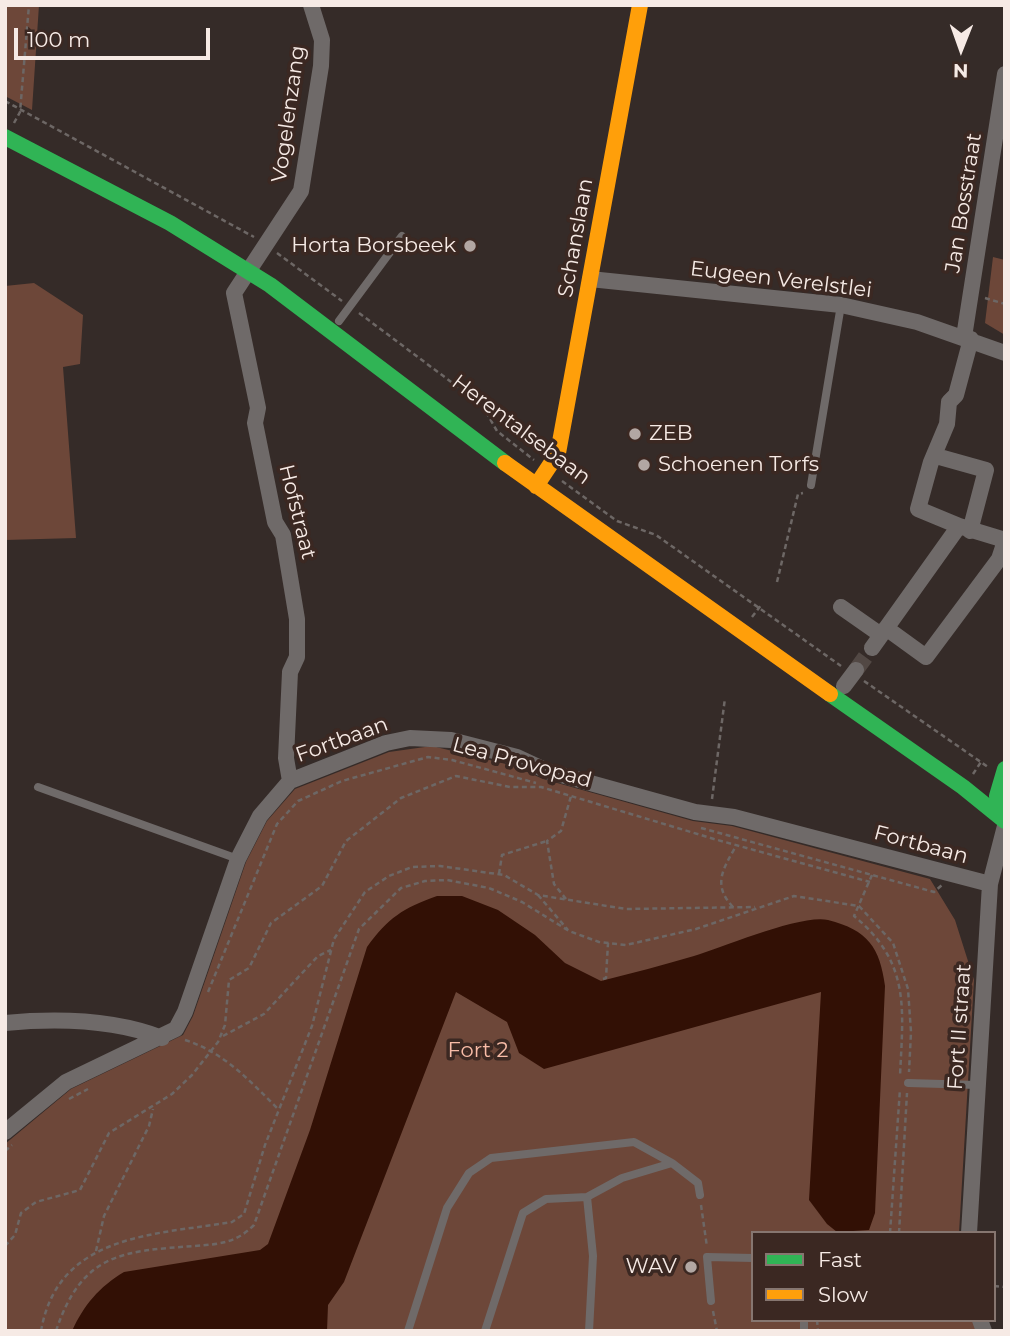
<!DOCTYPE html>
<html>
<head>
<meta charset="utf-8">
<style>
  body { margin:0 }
  #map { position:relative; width:1010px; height:1336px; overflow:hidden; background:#352b28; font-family:Montserrat,sans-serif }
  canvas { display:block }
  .frame { position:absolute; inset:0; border:7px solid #f6eae5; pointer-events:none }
  .legend { position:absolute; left:751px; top:1231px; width:245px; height:91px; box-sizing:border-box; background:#3b2822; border:2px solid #867670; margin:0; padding:9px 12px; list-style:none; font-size:21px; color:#f6eae5 }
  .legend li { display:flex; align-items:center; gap:14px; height:35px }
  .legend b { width:35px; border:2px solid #867670 }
  .north { position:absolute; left:926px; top:14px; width:70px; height:70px; -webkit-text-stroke:5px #3b2822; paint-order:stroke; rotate:181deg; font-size:19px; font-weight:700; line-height:28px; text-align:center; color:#f6eae5 }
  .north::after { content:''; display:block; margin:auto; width:24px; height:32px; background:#f6eae5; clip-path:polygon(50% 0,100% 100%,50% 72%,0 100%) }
  .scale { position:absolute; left:14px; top:28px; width:196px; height:32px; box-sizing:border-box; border:4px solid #f6eae5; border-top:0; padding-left:9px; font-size:21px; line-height:24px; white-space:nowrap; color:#f6eae5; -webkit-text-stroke:5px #3b2822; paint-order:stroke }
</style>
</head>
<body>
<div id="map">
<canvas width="1010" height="1336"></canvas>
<div class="frame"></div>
<ul class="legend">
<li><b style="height:9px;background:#30b455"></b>Fast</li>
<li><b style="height:9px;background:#ff9f0a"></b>Slow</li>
</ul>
<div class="north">N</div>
<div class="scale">100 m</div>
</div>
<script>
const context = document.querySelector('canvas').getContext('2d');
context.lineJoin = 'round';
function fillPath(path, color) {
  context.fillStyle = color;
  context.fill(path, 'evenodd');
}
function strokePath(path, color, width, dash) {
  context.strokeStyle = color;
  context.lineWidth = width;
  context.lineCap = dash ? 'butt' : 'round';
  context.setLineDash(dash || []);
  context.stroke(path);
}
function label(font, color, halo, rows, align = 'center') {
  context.font = font + ' Montserrat,sans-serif';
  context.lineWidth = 7;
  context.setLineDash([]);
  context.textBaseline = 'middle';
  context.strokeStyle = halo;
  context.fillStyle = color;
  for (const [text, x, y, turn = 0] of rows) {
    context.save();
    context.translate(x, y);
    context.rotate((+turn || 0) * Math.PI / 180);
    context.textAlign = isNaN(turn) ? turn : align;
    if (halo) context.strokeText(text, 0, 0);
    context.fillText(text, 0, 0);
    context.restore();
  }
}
fillPath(new Path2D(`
  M5,5H39L32,110L5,96Z
  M993,257L1005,260V335L985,323Z
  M34,283L83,315L80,364L63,367L76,538L5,540V286Z
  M432,746L514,766L543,779L693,821L732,826L930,879L955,920L974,980L959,1233H753V1320H975L980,1331H5V1144L71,1089L183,1035L193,1016L246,862L267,821L295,789L389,752Z`), '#6d4739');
fillPath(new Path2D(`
  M437,896H462L498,910L535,935L565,963L601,981C632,973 664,965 694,956C724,947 801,914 828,920C868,930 880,948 885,986L875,1213L869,1230L837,1232L827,1224L809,1200L821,992L544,1069L519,1053L507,1022L456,992L344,1282L328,1305L327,1331H72C84,1305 99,1287 124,1272L260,1250L268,1244L310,1130L367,947C388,918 403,908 437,896Z`), '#321005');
strokePath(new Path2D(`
  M856,670L872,648`), '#524844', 16, [16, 8]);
strokePath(new Path2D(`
  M5,101L254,237
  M14,123L20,112L29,5
  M277,253L342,301
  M985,298L1005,304
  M359,313L482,405L497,431L534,460
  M562,481L617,521L656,535L841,666
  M777,582L798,494L803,493
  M752,617L762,604
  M864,681L988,767
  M973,774L981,762
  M712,799L725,698
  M701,828L934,892L942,885
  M499,874L502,855L547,841
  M872,875L854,916C911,963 903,1009 900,1076
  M538,895L568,930
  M566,899L554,884L547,841L561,831L571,796
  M733,907C712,885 723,869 736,846
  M603,979L606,978L608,943
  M208,992L277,824L298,801L342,781L428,757L452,760L536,783
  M223,1036L264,1014L318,956L331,950
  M185,1040C225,1053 249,1080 279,1110
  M69,1099L88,1089
  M5,1151L12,1145
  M701,1205L707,1247
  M890,1233L900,1089
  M899,1233L907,1093
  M5,1246L15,1235L21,1213L36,1202L80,1190L109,1133L172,1094L192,1075L218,1042L225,1025L229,980L249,968L271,923L322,886L346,841L401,798L456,776L510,787H541L714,839L870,882
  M96,1251L104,1216L149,1126L153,1109
  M994,1286L1005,1287
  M713,1311L717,1331
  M817,1320L818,1331
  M41,1331C58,1233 156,1235 232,1222L244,1214L265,1145L312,1026L334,939L365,892L389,876L412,867L440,866L504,875L538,895L626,909L755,907
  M56,1331C82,1253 122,1251 195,1246C220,1244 236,1243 254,1225L359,929L401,888L425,881L447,880L489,888L522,902L569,931L599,942L626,945L696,929L794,896L859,906L893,943L908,989L911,1032L909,1072`), '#6d6765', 2.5, [5, 3.5]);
strokePath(new Path2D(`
  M339,321L402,236
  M811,485L841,305
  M38,787L238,859
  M908,1083L978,1085
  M587,1197L622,1178L672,1163L698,1183L700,1195
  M711,1301L707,1257L753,1258
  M804,1320V1331
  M408,1331L447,1208L469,1173L491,1158L634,1142L672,1163
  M485,1331L523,1213L546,1199L587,1197L593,1256L589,1331`), '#6f6a69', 8);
strokePath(new Path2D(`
  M590,279L841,305L917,322L1005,353
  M964,337L1005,74
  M936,456L986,470L970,531
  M959,526L918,509L931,462L947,424L949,402L956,395L971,339
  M841,607L881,635
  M886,628L926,657L999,559L1005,541
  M872,648L959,526L1005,540
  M844,686L856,670
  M290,781L286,758L290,672L297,657V619L283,535L275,522L255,423L258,408L234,293L301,191L321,66L322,40L311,5
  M5,1023C58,1018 113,1019 162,1038
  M5,1132L66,1082L176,1029L185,1012L238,859L260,816L290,781L386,743L410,738L451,740L517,757L547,771L695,812L734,817L990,884
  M969,1233L990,884L1005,826
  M980,1320L984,1331`), '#6f6a69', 16);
strokePath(new Path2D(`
  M5,137L170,223L270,285L505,463
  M830,694L963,787L1005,821
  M1005,769L997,796L1005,819`), '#30b455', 16);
strokePath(new Path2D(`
  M505,463L830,694
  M536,486L558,453L640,5`), '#ff9f0a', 16);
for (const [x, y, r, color] of [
  [470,246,7,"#b2a7a3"],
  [635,434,7,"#b2a7a3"],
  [644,465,7,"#b2a7a3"],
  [691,1267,7,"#b2a7a3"]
]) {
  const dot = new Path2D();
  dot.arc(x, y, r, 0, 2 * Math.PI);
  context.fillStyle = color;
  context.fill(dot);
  strokePath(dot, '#3b2822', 2.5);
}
label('21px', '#f6eae5', '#3b2822', [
  ["Vogelenzang",289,114,-82],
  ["Jan Bosstraat",964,203,-81],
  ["Schanslaan",576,238,-80],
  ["Eugeen Verelstlei",781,280,7],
  ["Herentalsebaan",521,430,37],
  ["Hofstraat",297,512,76],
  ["Fortbaan",342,740,-20],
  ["Lea Provopad",522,763,15],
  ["Fortbaan",921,845,15],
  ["Fort II straat",960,1027,-86]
]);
label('21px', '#f6eae5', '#3b2822', [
  ["Horta Borsbeek",456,246],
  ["ZEB",649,434,"left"],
  ["Schoenen Torfs",658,465,"left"],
  ["WAV",677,1267]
], 'right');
label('21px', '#f8bca7', '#3b2822', [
  ["Fort 2",478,1051]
]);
</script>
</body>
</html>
